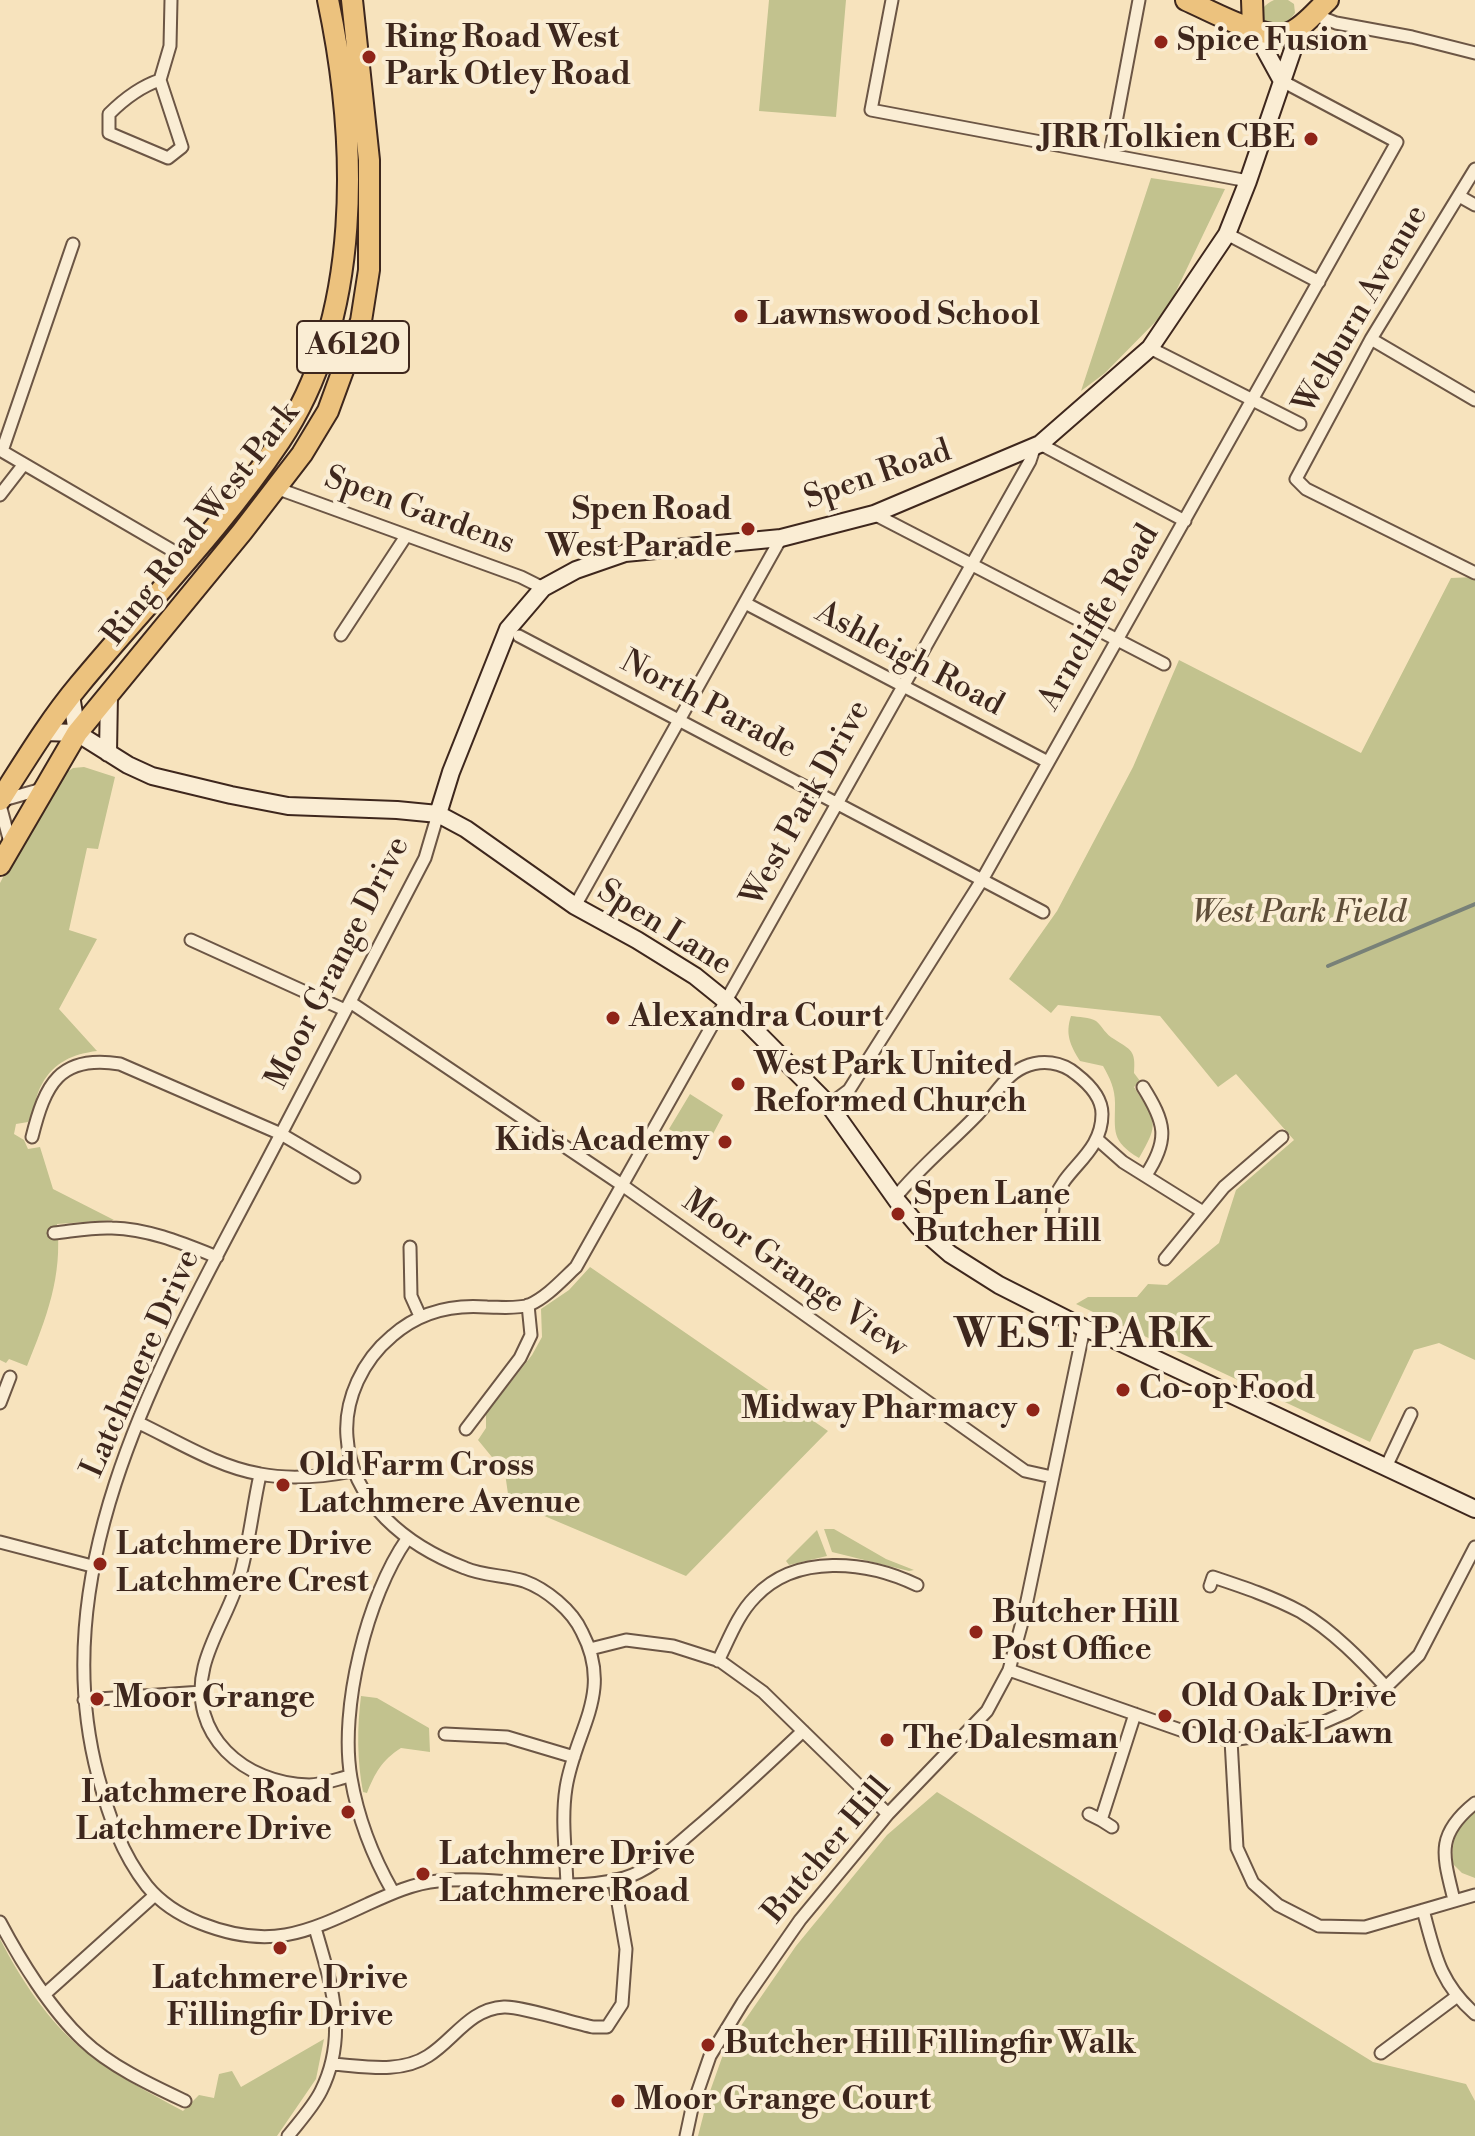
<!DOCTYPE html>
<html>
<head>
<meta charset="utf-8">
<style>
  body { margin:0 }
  canvas { display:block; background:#f7e3bd }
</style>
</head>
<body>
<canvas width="1475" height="2136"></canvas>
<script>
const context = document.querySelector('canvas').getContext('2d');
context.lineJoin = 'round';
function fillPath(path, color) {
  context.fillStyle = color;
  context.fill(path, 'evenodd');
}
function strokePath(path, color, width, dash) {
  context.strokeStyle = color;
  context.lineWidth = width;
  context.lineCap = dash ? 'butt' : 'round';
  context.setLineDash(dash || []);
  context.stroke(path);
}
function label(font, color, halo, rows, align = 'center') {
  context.font = font + ' "Libre Bodoni",serif';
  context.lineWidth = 8;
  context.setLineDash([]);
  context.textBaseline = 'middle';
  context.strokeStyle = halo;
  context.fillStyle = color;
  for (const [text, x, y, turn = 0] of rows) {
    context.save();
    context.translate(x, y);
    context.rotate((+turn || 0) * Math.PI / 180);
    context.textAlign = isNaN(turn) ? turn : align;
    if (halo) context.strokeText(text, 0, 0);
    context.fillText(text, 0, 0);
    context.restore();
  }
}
fillPath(new Path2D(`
  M769,0H846L836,117L759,111Z
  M1274,0H1288L1294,4L1295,13C1287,25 1272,29 1260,20C1260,9 1264,5 1274,0Z
  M1151,178L1225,189L1167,310L1105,373L1081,391Z
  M1475,577V1360L1439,1343L1414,1350L1370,1442L1076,1304L1088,1297H1137L1148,1284L1167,1285L1219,1243L1236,1190L1294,1140L1236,1074L1218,1087L1160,1016L1058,1005L1051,1013L1009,979L1057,911L1133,767L1179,660L1361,753L1451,578Z
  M84,767L115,777L98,849L87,848L69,930L97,939L59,1009L97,1051C73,1054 54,1062 42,1084C35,1096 35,1110 28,1122L16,1124L14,1134L24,1140L28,1149L40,1147L53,1189L114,1220L57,1224C63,1276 46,1319 27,1366L9,1359L6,1363L0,1360V883L30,825L64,774L73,768Z
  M1071,1016C1078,1017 1090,1017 1096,1021C1102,1026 1106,1035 1114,1039C1131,1050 1136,1050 1134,1073L1140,1081L1134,1087C1156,1122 1160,1122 1139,1158C1111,1141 1115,1132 1115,1103C1115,1089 1110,1078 1103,1066L1080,1061C1070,1045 1065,1034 1071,1016Z
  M690,1094L723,1115L705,1149L669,1129Z
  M590,1267L828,1431L686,1576L509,1501L505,1473L478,1440L486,1428V1414L532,1355L542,1337L541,1309L569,1290Z
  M824,1529H834L886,1559L914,1570L909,1571L832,1552Z
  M817,1530L827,1556L789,1565L786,1561Z
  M361,1696L377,1698L429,1728L430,1752L401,1748C382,1760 375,1773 367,1793L363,1792C357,1760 357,1728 361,1696Z
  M937,1792L1373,2062L1466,2084L1475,2101V2136H698L708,2097L725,2049L796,1946L887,1835Z
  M1475,1811V1878L1462,1873L1453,1864C1451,1841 1456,1826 1475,1811Z
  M0,1939C20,1978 48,2021 82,2049C113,2074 148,2092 183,2111L199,2095L214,2098L219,2074L232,2071L241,2087L324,2039L316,2079L277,2136H0Z`), '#c2c28e');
strokePath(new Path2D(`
  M1328,966L1475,904`), '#788178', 4);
const street = new Path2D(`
  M892,0L871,110L1248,181
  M1313,14L1336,23L1412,37L1475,53
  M160,80C142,86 123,100 109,114V133L168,158L182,147L160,80L170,46L171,0
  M1110,154L1139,0
  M1475,169L1371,339L1296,479L1306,489L1475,573
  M1459,196L1475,205
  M1227,234L1319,282
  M1371,339L1475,400
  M1150,348L1300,424
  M1040,444L1185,521
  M0,450L187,559
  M2,451L73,244
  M276,488L521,577L543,588
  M0,495L24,464
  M874,514L1164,664
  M745,603L1048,762
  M341,635L406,536
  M519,636L1043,912
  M0,801L42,789
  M0,805L11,846
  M438,814L425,858C373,957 322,1056 270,1155C172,1343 40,1557 98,1776C109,1816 121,1853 147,1886C161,1903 180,1915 200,1923C268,1950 304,1934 368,1904C390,1894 414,1883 438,1881C500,1875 562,1895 624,1878C651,1870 672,1849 693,1831C731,1799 767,1765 803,1731
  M575,906L781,538
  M191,940L345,1010
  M350,1002L622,1185L1025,1471L1052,1477
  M1143,1087C1165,1122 1170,1139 1146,1175
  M829,1105L849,1090L982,880L1397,142L1282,81
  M32,1137C45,1085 59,1054 120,1064L281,1134L354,1177
  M1097,1139L1123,1162L1203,1212
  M895,1198C920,1167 950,1143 977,1115C991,1100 1005,1075 1024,1067C1042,1059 1062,1062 1076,1074C1089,1084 1102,1097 1102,1114C1102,1153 1066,1167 1055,1198C1053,1204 1053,1211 1052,1216
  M54,1233C73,1231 93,1227 112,1228C149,1229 182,1243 217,1257
  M410,1247L411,1296L420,1316
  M1165,1259L1224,1187L1282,1137
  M0,1403L10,1377
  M139,1423C177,1441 218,1467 260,1474C291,1480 322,1477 353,1471
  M466,1429L520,1358L531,1335L528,1305
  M1386,1467L1411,1414
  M260,1475C252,1510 249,1548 238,1582C229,1611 211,1638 204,1667C187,1735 245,1784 309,1785C322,1785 337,1779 350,1776
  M0,1542L92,1566
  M1210,1586L1213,1577C1243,1587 1273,1597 1301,1612C1333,1631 1361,1660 1386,1687
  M590,1649L626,1640L673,1646L720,1661L763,1692L888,1814
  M718,1661C729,1639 738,1614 755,1597C796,1553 867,1561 917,1585
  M1009,1670L1189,1733L1231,1740L1308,1729L1347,1712L1386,1687L1419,1655L1475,1547
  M84,1700L202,1692
  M445,1734L507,1737L574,1757
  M1231,1740L1237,1848L1253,1883L1278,1905L1319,1926L1365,1927L1475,1895
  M1089,1814L1101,1820
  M1112,1827L1101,1820L1135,1714
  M567,1885C566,1853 561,1820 566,1788C575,1730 614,1693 582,1632C572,1610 546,1589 524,1581C505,1575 483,1576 465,1568C407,1546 351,1502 347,1437C344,1399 363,1360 392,1336C419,1312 451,1304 487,1307C500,1307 517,1309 529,1305C547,1297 562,1280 576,1267L1030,461L1035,446
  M393,1892C373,1857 358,1819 351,1778C339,1709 367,1596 407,1539
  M1454,1900C1443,1855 1435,1835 1475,1803
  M1423,1910C1435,1954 1439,1982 1475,2014
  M0,1922C20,1960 51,2010 83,2040C110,2066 151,2085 185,2101
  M45,1994L155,1895
  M1381,2053L1456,1997
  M332,2064C363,2066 400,2074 428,2056C454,2040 469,2009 504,2007C521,2006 573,2023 593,2027H607L622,2004L626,1949L614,1880
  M288,2136C299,2122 313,2107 321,2091C349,2035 331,1983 315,1928
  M686,2136L692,2108L710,2056L743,2002L800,1920L888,1814L987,1711L1009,1670L1024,1615L1084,1328`);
const secondary = new Path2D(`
  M1253,28L1282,81
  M71,695L77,733
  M43,732L77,733L128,765L152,776L231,795L288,806L397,810L438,814L466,829L575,906L637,940L695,976L726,1001L829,1105L898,1202L919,1227L950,1254L999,1285L1084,1328L1113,1339L1475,1509
  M108,753L109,694
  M438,814L451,772L508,629L543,588L576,570L625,553L781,538L874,514L1040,444L1150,348L1227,234L1248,181L1301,26`);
const highway = new Path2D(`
  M1186,0C1209,10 1266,42 1289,33C1304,27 1316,11 1328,0
  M1252,0L1253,28
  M0,800C25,761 49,721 79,685C146,604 221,529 280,441C363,316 358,142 328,0
  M0,865L77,733L242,532L302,454L328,411L361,321L369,270V160L352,0`);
strokePath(street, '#6c5645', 15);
strokePath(secondary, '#3e271d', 20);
strokePath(highway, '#3e271d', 24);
strokePath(street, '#faedd4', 11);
strokePath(secondary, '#faedd4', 16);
strokePath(highway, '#ecc27e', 20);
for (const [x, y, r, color] of [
  [1161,42,8,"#8f2418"],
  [369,57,8,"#8f2418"],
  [1311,139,8,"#8f2418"],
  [741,316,8,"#8f2418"],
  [748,529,8,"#8f2418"],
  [613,1018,8,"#8f2418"],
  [738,1084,8,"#8f2418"],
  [725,1142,8,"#8f2418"],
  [898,1214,8,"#8f2418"],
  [1123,1390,8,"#8f2418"],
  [1033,1410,8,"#8f2418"],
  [283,1485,8,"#8f2418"],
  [100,1564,8,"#8f2418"],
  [976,1632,8,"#8f2418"],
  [97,1699,8,"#8f2418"],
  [1165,1716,8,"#8f2418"],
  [887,1740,8,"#8f2418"],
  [348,1812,8,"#8f2418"],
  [423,1874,8,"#8f2418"],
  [280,1948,8,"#8f2418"],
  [708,2045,8,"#8f2418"],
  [618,2101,8,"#8f2418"]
]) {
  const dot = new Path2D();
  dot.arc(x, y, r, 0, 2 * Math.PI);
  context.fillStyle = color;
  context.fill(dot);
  strokePath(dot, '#faedd4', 3);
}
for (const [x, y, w] of [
  [353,347,112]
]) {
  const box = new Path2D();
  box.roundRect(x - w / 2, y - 26, w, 52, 6);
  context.fillStyle = '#faedd4';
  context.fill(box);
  strokePath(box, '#3e271d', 2);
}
label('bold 30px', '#3e271d', null, [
  ["A6120",353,347]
]);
label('bold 32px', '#3e271d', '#faedd4', [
  ["Ring Road West",385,39],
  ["Park Otley Road",385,76],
  ["Spice Fusion",1177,42],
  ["JRR Tolkien CBE",1295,139,"right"],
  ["Lawnswood School",757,316],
  ["Spen Road",732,511,"right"],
  ["West Parade",732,548,"right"],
  ["Alexandra Court",629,1018],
  ["West Park United",754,1066],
  ["Reformed Church",754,1103],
  ["Kids Academy",709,1142,"right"],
  ["Spen Lane",914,1196],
  ["Butcher Hill",914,1233],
  ["Co-op Food",1139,1390],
  ["Midway Pharmacy",1017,1410,"right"],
  ["Old Farm Cross",299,1467],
  ["Latchmere Avenue",299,1504],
  ["Latchmere Drive",116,1546],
  ["Latchmere Crest",116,1583],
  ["Butcher Hill",992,1614],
  ["Post Office",992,1651],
  ["Old Oak Drive",1181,1698],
  ["Old Oak Lawn",1181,1735],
  ["Moor Grange",113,1699],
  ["The Dalesman",903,1740],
  ["Latchmere Road",332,1794,"right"],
  ["Latchmere Drive",332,1831,"right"],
  ["Latchmere Drive",439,1856],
  ["Latchmere Road",439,1893],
  ["Latchmere Drive",280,1980,"center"],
  ["Fillingfir Drive",280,2017,"center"],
  ["Butcher Hill Fillingfir Walk",724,2045],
  ["Moor Grange Court",634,2101]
], 'left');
label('32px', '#3e271d', '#faedd4', [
  ["Welburn Avenue",1362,310,-60],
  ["Spen Road",878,476,-19],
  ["Spen Gardens",419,512,20],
  ["Ring Road West Park",202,525,-52],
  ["Arncliffe Road",1100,618,-60],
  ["Ashleigh Road",909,660,28],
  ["North Parade",708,706,28],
  ["West Park Drive",807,804,-61],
  ["Spen Lane",664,929,32],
  ["Moor Grange Drive",339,963,-63],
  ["Moor Grange View",794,1275,35],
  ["Latchmere Drive",142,1364,-66],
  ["Butcher Hill",828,1851,-50]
]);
label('italic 32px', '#5f4e39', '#faedd4', [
  ["West Park Field",1299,914]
]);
context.letterSpacing = '2px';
label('bold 40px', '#3e271d', '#faedd4', [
  ["WEST PARK",1084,1337]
]);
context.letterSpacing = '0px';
</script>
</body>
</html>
